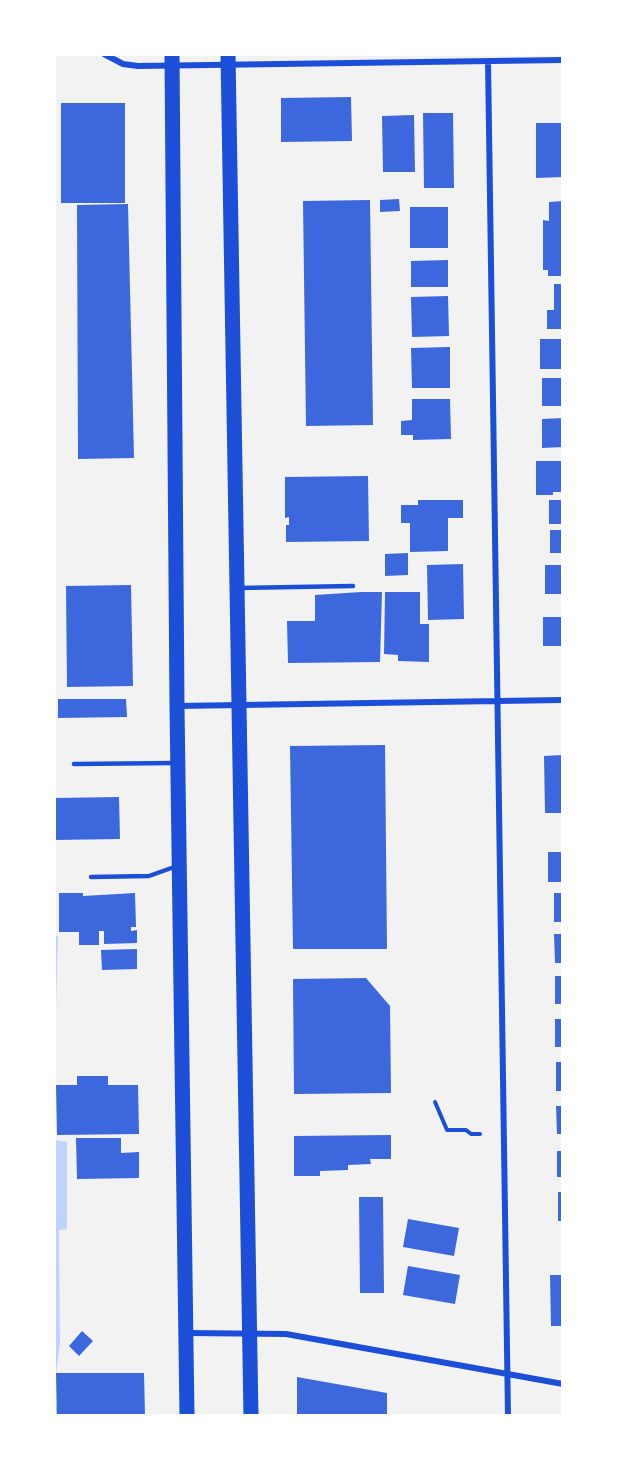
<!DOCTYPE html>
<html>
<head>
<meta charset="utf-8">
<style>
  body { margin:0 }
  #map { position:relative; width:617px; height:1470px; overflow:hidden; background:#f2f2f2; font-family:"Source Serif 4",serif }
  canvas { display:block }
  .frame { position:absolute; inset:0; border:56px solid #fff; pointer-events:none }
</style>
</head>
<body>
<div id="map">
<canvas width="617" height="1470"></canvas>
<div class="frame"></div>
</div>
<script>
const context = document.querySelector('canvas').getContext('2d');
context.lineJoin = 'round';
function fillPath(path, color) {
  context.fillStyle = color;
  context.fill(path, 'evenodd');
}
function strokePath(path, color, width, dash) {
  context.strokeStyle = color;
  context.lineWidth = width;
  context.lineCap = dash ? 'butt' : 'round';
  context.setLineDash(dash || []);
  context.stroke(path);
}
fillPath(new Path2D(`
  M54,935L58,936L54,1082Z
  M54,1108V1140L67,1142V1229L59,1230L60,1343L56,1375L57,1416H54Z`), '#bfd3fe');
fillPath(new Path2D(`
  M351,97L352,141L281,142V98Z
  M61,103H125V203H61Z
  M423,113H453L454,188H424Z
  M414,115L415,172H383L382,116Z
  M536,123H563V177L536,178Z
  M399,199L400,211L380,212V200Z
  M370,200L373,425L306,426L303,201Z
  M563,201V276H548V270H543V220L549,221V202Z
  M128,204L134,458L78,459L77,205Z
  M410,207H448V248H410Z
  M448,260V287H411V261Z
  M554,284H563V329H547V310H554Z
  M448,296L449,336L412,337L411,297Z
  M540,339H563V369H540Z
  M450,347V388H412L411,348Z
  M542,378H563V406H542Z
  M412,399H450L451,439L413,440V435H401V421L412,420Z
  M563,418V447L542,448V419Z
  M536,461H563V492H553V495H536Z
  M368,476L369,541L286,542V525H289V517L285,518V477Z
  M418,500H463V518H448V551L410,552V523H401V505H418Z
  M549,500H563V524H549Z
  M550,530H563V553H550Z
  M408,553V575L385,576V554Z
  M463,564L464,619L428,620L427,565Z
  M545,565H563V594H545Z
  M131,585L133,686L67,687L66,586Z
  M361,592H382L380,662L288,663L287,621H315V595Z
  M385,592H420V624H429V662L398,661V655L384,654Z
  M543,617H563V646H543Z
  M58,699H126L127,717L58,718Z
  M385,745L387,949H293L290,746Z
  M563,755V813H545L544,756Z
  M119,797L120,839L54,840V798Z
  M548,852H563V882H548Z
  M59,893H83V896L135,893L136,927H131V931L137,930V943L104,944V931H99V945H79V932H59Z
  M554,893H563V922H554Z
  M554,934H563V963H555Z
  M137,949V969L102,970L101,950Z
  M555,976H563V1004H555Z
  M366,978L390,1006L391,1093L294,1094L293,979Z
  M555,1019H563V1047H555Z
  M556,1062H563V1091H556Z
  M77,1076H108V1085H138L139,1134L57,1135L56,1085H77Z
  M556,1106H563V1134H557Z
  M391,1135V1159H370L371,1164L348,1165V1170L320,1171V1176H294V1136Z
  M76,1138H121V1153L139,1152V1178L77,1179Z
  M557,1151H563V1177H557Z
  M558,1192H563V1221H558Z
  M359,1197H383L384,1293H360Z
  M408,1219L459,1228L454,1256L403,1247Z
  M408,1266L460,1275L455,1304L403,1295Z
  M550,1275H563V1326H551Z
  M82,1331L93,1341L79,1356L69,1346Z
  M56,1373H144L145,1416H57Z
  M297,1377L387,1393V1416H297Z`), '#3d67dc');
strokePath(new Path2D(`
  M435,1102L447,1130H466L471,1134H480`), '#1d4ed8', 4);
strokePath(new Path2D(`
  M238,588L353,586
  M74,764L175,763
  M91,877L149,876L177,866`), '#1d4ed8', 4.5);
strokePath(new Path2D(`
  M104,54L123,64L138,66L563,60
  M488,61L508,1416
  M177,706L563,700
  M187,1333L286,1334L563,1384`), '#1d4ed8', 6);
strokePath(new Path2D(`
  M172,54L177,706L187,1416
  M228,54L251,1416`), '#1d4ed8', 15);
</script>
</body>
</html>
